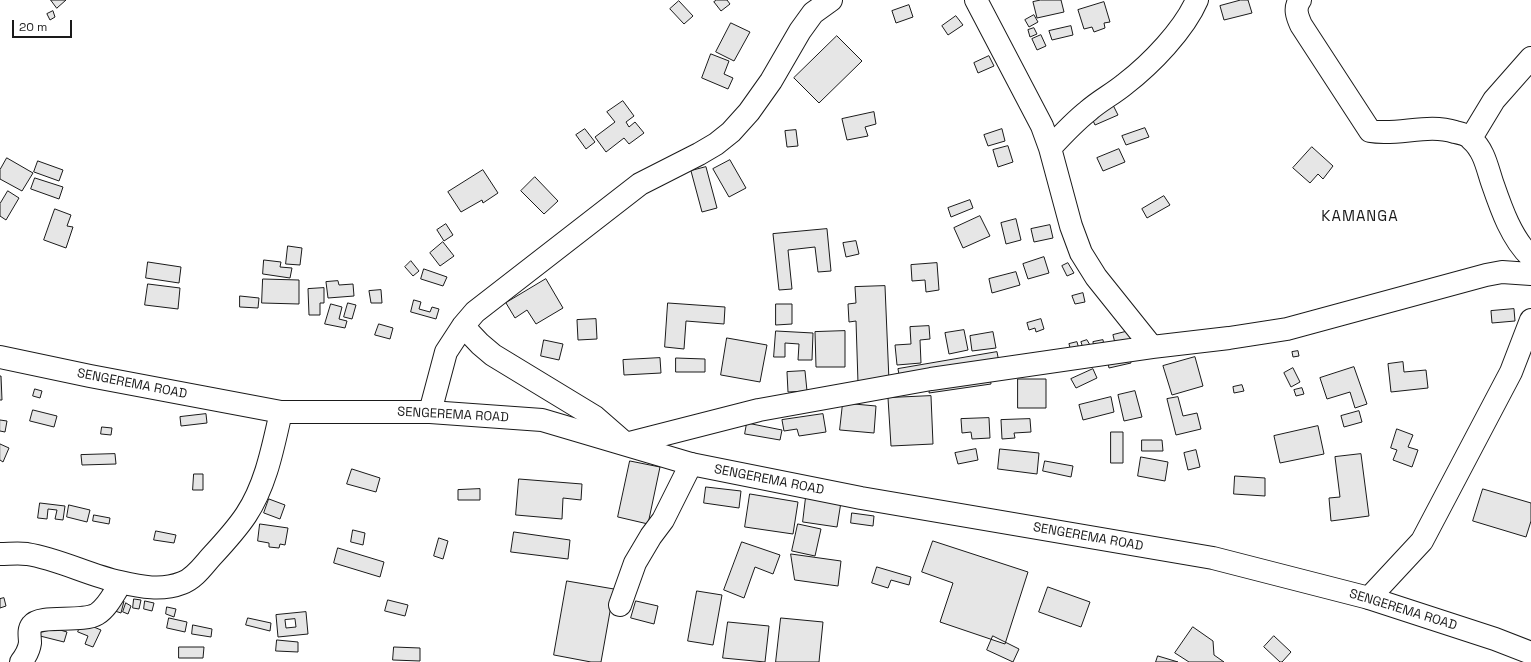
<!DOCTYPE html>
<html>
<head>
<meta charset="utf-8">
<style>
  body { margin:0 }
  #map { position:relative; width:1531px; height:662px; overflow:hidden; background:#fff; font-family:"Space Grotesk",sans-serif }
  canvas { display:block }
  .scale { position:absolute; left:12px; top:20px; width:60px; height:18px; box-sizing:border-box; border:2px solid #1a1a1a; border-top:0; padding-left:5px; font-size:12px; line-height:14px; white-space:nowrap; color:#1a1a1a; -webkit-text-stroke:3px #fff; paint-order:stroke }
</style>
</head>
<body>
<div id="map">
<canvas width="1531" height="662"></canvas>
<div class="scale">20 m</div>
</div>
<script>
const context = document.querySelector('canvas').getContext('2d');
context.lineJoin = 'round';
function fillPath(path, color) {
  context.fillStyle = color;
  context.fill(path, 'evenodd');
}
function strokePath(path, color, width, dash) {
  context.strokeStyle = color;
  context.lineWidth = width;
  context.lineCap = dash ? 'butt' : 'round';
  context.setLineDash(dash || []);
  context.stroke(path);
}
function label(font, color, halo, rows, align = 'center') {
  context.font = font + ' "Space Grotesk",sans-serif';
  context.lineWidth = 3;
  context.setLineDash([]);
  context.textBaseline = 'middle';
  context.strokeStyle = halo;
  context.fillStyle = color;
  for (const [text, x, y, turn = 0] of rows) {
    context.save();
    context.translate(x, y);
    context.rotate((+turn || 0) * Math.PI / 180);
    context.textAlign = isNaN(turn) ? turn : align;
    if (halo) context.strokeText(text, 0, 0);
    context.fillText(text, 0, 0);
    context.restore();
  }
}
const building = new Path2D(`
  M51,0H66L57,8Z
  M717,0H727L730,4L721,11L714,2Z
  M1041,0H1061L1064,12L1037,18L1033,2Z
  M1241,0H1248L1252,13L1224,20L1220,6Z
  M679,1L693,16L684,24L670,9Z
  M1104,2L1110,22L1104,23L1105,28L1094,32L1092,27L1084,29L1078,10Z
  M909,5L913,17L896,23L892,11Z
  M53,11L55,17L50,20L47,14Z
  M1034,15L1038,22L1029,27L1025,20Z
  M956,16L963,25L948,35L942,26Z
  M731,23L750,32L734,61L716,52Z
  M1071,26L1073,35L1052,40L1049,31Z
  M1034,28L1037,34L1030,37L1028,30Z
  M1041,35L1046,46L1037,50L1032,39Z
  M837,36L862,61L819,103L794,78Z
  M711,54L729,61L724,74L733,78L728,89L702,78Z
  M989,56L994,66L978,73L974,63Z
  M623,101L634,116L626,122L629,127L635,122L644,133L629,144L624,138L606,152L595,137L615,122L607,112Z
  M1113,105L1118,115L1095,125L1090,114Z
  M874,112L876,124L865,127L868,136L847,140L842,119Z
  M1145,128L1149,137L1126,145L1122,136Z
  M585,129L595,142L586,149L576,135Z
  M1002,129L1005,141L988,146L984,135Z
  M796,130L798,146L787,147L785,131Z
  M1008,146L1013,162L998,167L993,150Z
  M1312,147L1333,166L1323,179L1318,174L1310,183L1293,168Z
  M1119,149L1125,162L1103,171L1097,158Z
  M7,158L33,173L22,191L0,179V170Z
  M730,160L746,188L729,197L713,169Z
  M38,161L63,170L59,181L34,172Z
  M706,167L717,208L702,212L691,171Z
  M483,170L498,193L483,203L482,200L461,212L448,192Z
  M535,177L558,201L544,214L521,191Z
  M35,178L63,187L59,199L31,189Z
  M8,191L19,198L6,220L0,216V204Z
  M1164,196L1170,205L1147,218L1142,209Z
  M970,200L973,208L951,217L948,208Z
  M55,209L71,215L67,226L73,227L66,248L44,240Z
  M980,216L990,236L963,248L954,228Z
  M1016,219L1021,240L1006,244L1001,223Z
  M446,224L453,235L444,241L437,230Z
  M1050,225L1053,238L1034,242L1031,229Z
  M827,229L831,271L818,272L815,247L788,250L792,289L779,290L773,234Z
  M856,241L859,254L846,257L843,243Z
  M443,242L454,256L440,266L430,253Z
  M288,246L302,248L300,265L286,264Z
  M1044,257L1049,273L1028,279L1023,264Z
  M264,260L281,262L280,267L292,268L290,278L263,274Z
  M411,261L419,271L413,276L405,267Z
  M148,262L181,267L179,283L146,278Z
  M937,263L939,290L926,292L925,280L912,281L911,265Z
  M1068,263L1074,273L1067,276L1062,266Z
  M424,269L447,277L443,286L421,279Z
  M1016,272L1020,285L992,293L989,279Z
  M263,279L299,280V304L262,303Z
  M546,279L563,308L536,324L527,310L515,318L506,303Z
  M338,281L339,285L353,284L354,296L328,298L326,282Z
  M148,284L180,288L178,309L145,305Z
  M885,286L889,381L858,383L856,321L849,322L848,304L856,303L855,287Z
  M324,288V303H320V315H309L308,289Z
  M381,290L382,303H371L369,291Z
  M1083,293L1085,302L1075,304L1072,296Z
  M240,296L259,298L258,308L240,307Z
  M414,300L421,302L419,309L430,312L432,307L439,309L436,319L411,312Z
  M348,303L356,305L352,319L344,317Z
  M668,303L725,307L724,324L686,321L684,349L665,347Z
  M331,304L342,307L339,319L347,321L345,328L325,324Z
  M776,304H792V324L776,325Z
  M1514,309L1515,321L1492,323L1491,311Z
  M596,319L597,339L578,340L577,320Z
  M1041,319L1044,329L1036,332L1035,328L1029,330L1027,323Z
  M379,324L393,328L390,339L375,335Z
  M929,326L930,339L920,340L921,363L897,365L895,345L911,344L910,327Z
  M964,330L968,350L949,354L945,333Z
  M776,331L813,333L812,360H798L799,344L785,343V357H774Z
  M845,331V367H816L815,332Z
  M1129,331L1132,339L1115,343L1113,335Z
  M993,332L996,348L972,351L970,336Z
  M727,338L767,345L760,382L721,375Z
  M544,340L563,344L559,360L541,356Z
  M1087,340L1090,345L1083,348L1081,342Z
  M1103,340L1104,345L1094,348L1093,342Z
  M1077,342L1079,349L1071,351L1069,344Z
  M1298,351L1299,356L1293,357L1292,352Z
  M997,352L999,362L900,380L898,369Z
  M1129,353L1131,363L1109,368L1107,359Z
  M1195,357L1203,386L1172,395L1163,366Z
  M660,358L661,373L624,375L623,360Z
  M676,358L705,359V372H676Z
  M1403,362L1404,372L1426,370L1428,388L1391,392L1388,364Z
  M1354,367L1367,404L1355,408L1350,392L1327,399L1320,378Z
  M1293,368L1300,382L1291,387L1284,373Z
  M1093,369L1097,378L1076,388L1071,379Z
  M805,371L807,391L788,392L787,372Z
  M0,376H1L2,400H0Z
  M990,376L991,384L929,393L930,385Z
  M1018,379H1046V408H1018Z
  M1242,385L1244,391L1234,393L1233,387Z
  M1302,388L1304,394L1296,396L1294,390Z
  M35,389L42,391L40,398L33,396Z
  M1135,391L1142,417L1124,421L1118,395Z
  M931,396L933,444L891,446L888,398Z
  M1111,397L1114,412L1083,420L1079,405Z
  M1178,397L1183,416L1197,413L1201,429L1176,435L1167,399Z
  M843,403L876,406L874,433L840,430Z
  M33,410L57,416L54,427L30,421Z
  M1359,411L1362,422L1344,427L1341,416Z
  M206,414L207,423L181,426L180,417Z
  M823,414L826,432L799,436L797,429L784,431L782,420Z
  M989,418L990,438L972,439L971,432L962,433L961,419Z
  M1030,419L1031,432L1014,433L1015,438L1002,439L1001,420Z
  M0,420L7,421L5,432L0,431Z
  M747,423L782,430L780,440L745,434Z
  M1318,426L1324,454L1280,463L1274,436Z
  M102,427L112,428L111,435L101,434Z
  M1397,429L1413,435L1408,447L1418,450L1412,467L1393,460L1397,450L1391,448Z
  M1111,432H1123V463H1111Z
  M1142,440H1162L1163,451H1142Z
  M0,444L9,448L3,462L0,460Z
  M976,449L978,460L958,464L955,453Z
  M1000,449L1039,453L1037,474L998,469Z
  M1196,450L1200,467L1188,470L1184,453Z
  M115,454L116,464L82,465L81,455Z
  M1361,454L1369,516L1331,521L1329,498L1340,497L1335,457Z
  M1141,457L1168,462L1165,481L1138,476Z
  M630,461L660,467L648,524L618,517Z
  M1045,461L1073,466L1071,477L1043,471Z
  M352,469L380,478L376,492L347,484Z
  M194,474H203V490H193Z
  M1235,476L1265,478V496L1234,494Z
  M519,479L582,484L581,500L563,498L562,519L516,515Z
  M706,487L741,491L739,508L704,503Z
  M480,489V500H458V490Z
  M1483,489L1531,503V521L1526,537L1473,521Z
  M750,494L798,502L793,534L745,527Z
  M806,497L841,502L837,527L803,522Z
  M269,499L285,505L280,519L264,513Z
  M40,503L65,506L63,520L55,519L57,510L48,509L47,519L38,518Z
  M69,505L90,510L87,522L67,517Z
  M852,513L874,516L873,526L851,523Z
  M94,515L110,518L109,524L93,521Z
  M260,524L288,528L285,545L280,544L279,548L269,547V543L258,541Z
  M798,524L821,529L815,556L792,551Z
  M353,530L365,533L363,545L351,542Z
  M156,531L176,535L174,543L154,540Z
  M514,532L570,540L568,559L511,552Z
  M439,538L448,541L443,559L434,556Z
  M933,541L1028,572L1005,644L940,622L953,583L922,572Z
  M742,542L780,555L773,574L755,567L744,598L724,590Z
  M338,548L384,562L380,577L334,563Z
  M791,554L841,561L838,586L795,580Z
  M877,567L911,577L909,585L891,580L888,588L872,583Z
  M567,581L614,589L601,662H591L554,655Z
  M1048,587L1090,602L1081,627L1039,612Z
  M697,591L722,595L713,645L688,641Z
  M4,598L6,606L0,608V599Z
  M134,599L141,600L139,609L133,608Z
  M118,600L124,601L121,613L115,611Z
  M388,600L408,605L405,616L385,611Z
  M145,601L154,603L152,611L144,609Z
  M636,601L658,606L654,624L631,618Z
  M126,603L131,606L128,614L123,612Z
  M167,607L176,609L174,617L166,614Z
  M306,612L308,634L278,637L276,615ZM295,619L296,627L286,628L285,620Z
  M169,618L187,622L185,632L167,628Z
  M248,618L271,623L270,631L246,625Z
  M781,618L823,622L819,662H776Z
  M82,622L101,630L93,647L85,644L88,636L78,632Z
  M728,622L769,626L765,662L723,658Z
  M43,625L67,632L64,642L40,636Z
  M193,625L212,629L211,637L192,634Z
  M1193,627L1213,641L1214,655L1224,662H1189L1175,653Z
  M993,636L1019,649L1013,662L987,650Z
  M1274,636L1291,652L1282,662H1280L1264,647Z
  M277,640L298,642V652L276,651Z
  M179,647H204L203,658H179Z
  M394,647L420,648V661L393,660Z
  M1158,656L1178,662H1156Z`);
fillPath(building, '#e6e6e6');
strokePath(building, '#1a1a1a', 1);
const minor = new Path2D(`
  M976,0L1042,126L1050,148L1071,226L1081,253L1096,277L1152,347
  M1300,0C1294,8 1297,16 1301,25L1370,131C1398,136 1428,123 1455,132C1460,133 1468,135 1471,139C1484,150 1487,167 1492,182C1501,208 1511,238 1531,257
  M1471,138L1494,100L1531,58
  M1050,148C1062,135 1074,122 1088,111C1099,101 1113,94 1125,84C1151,64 1184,30 1197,0
  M463,326L480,344L493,355L595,417L626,444L759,410L931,379L1152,347L1229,338L1287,329L1486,275L1502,272L1531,274
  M430,412L446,352L463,326L475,312L640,184L699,154L716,144L731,132L749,112L771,81L800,31L813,13L831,0
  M0,554C9,554 18,553 27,554C59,559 88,575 120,582C141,587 162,591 182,583C194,579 203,566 211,557C224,543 236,530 246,515C266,485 273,447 281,412
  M1369,598L1422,541L1511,372L1531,320
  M620,605L635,563L651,536L663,520L691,464
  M21,662C25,657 29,650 30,643C30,637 28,630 32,625C40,614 82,623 97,614C108,607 114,593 121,583`);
const major = new Path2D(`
  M0,357L90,376L281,412H430L542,420L691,464L861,498L1213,558L1369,598L1495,639L1531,653`);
strokePath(minor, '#1a1a1a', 24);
strokePath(major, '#1a1a1a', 24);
strokePath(minor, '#fff', 22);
strokePath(major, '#fff', 22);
label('13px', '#1a1a1a', '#fff', [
  ["SENGEREMA ROAD",132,384,11],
  ["SENGEREMA ROAD",453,415,3],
  ["SENGEREMA ROAD",769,480,11],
  ["SENGEREMA ROAD",1088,537,10],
  ["SENGEREMA ROAD",1403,610,17]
]);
context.letterSpacing = '1px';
label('15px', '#1a1a1a', '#fff', [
  ["KAMANGA",1360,217]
]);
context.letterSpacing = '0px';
</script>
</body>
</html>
